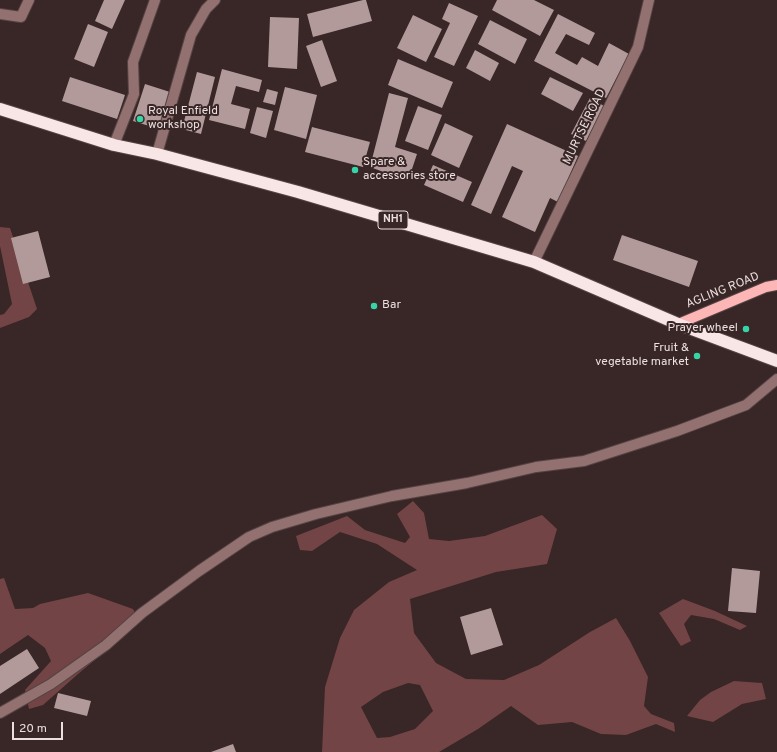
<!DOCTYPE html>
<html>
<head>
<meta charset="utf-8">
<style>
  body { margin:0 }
  #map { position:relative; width:777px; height:752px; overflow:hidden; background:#392626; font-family:Overpass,sans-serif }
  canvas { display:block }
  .scale { position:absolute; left:12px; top:722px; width:51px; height:18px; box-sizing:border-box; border:2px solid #ecdfdf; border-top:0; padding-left:5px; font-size:12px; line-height:14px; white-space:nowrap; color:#ecdfdf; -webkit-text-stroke:3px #392626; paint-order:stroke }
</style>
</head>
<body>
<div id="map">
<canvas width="777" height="752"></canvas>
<div class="scale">20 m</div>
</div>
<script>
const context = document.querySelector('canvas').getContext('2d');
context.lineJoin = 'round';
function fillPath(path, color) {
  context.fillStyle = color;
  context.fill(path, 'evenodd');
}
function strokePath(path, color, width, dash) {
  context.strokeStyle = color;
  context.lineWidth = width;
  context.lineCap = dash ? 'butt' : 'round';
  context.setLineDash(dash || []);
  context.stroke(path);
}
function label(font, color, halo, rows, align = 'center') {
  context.font = font + ' Overpass,sans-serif';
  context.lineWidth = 4;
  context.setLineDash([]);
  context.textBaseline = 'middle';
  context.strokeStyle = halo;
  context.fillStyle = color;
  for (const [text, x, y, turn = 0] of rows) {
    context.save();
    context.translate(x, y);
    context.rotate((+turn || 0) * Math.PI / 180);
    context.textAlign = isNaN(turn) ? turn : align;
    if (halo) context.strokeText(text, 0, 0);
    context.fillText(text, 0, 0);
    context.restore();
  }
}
fillPath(new Path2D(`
  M0,227L10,228L37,309L29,317L0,328V315L4,314L12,304L0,246Z
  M413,501L424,513L429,539L449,541L485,536L542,515L557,529L547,564L496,572L410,599L414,633L436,663L466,679L504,680L539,665L590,632L616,618L630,641L648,677L644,706L651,714L674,723L675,732L656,724L626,735L601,734L572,722L538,725L511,706L478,729L439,752H322L325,687L340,638L354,610L389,582L417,570L377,544L340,532L312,551L300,550L296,536L347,516L365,530L405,543L410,537L397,514ZM408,683L420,685L433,711L415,729L390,737L377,738L361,707L383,692Z
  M4,578L15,609L33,608L40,604L88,593L133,609L140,622L78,674L43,705L29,709L25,690L51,661L45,648L28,635L0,654V579Z
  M683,599L715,611L747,626L740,630L714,619L691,615L684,624L691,641L681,646L659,613Z
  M734,681L762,683L766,699L742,704L713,722L687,716L700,700L711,692Z`), '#724445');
fillPath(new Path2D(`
  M104,0H125L112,29L95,21Z
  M363,0H366L372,21L313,37L307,14Z
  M497,0H534L554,10L540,36L492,10Z
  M449,3L478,16L454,66L434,57L450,23L442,19Z
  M558,14L595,33L589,45L566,34L555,53L577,65L582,57L598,66L609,43L629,54L606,98L534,61Z
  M413,15L442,29L426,62L397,48Z
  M270,17L299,18L297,69L268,67Z
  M490,20L527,39L515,64L478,44Z
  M88,24L108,32L94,67L74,59Z
  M322,40L337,81L321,87L306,46Z
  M475,50L499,63L490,81L466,68Z
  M398,59L453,82L442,108L388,85Z
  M222,69L262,80L259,92L236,86L231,104L250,109L245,129L209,120Z
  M197,72L215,77L201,134L182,129Z
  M70,77L125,95L117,119L62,101Z
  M550,77L583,93L573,111L541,94Z
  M145,84L170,92L159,129L133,121Z
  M285,87L317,95L306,139L274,130Z
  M267,89L278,92L275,105L263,102Z
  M389,93L408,98L395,147L417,154L408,181L370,167Z
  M590,98L604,106L586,141L571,134Z
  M418,106L442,115L428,150L405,141Z
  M257,107L273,111L266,138L250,133Z
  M445,123L473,136L459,168L431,155Z
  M507,124L578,156L558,202L550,198L535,232L502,217L523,171L512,166L491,214L471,205Z
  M312,127L370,142L363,167L305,152Z
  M433,165L472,182L463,202L424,185Z
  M38,231L50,277L23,284L11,238Z
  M622,235L698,261L689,287L613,260Z
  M732,568L760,571L756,613L728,611Z
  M491,608L503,645L471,655L460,617Z
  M27,649L39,668L0,694V666Z
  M58,693L91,701L87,716L54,708Z
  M233,744L236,752H211Z`), '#b29a9a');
const minor = new Path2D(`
  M0,14L21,17L29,0
  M114,145L134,94L133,62L155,0
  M157,154L191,35L206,9L215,0
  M534,262L638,47L649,0
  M0,713L51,684L106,645L142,613L199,571L249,537L272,527L316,514L392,496L467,483L536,467L584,461L677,431L746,405L777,379`);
const major = new Path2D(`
  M678,324L766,287L777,285`);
const highway = new Path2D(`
  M0,109L114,145L157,154L298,192L534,262L678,324L777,361`);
strokePath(minor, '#564444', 12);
strokePath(major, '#564444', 12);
strokePath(highway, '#564444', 14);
strokePath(minor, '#947171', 10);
strokePath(major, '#fdb6b6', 10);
strokePath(highway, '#f8e6e6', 12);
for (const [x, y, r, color] of [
  [140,119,4,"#36d4a7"],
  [355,170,4,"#36d4a7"],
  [374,306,4,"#36d4a7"],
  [746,329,4,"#36d4a7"],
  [697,356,4,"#36d4a7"]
]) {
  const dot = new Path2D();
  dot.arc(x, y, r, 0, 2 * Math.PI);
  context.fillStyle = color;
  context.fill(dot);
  strokePath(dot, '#392626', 1.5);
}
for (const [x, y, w] of [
  [393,220,30]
]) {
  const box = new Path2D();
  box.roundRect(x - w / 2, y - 9, w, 18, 3);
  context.fillStyle = '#392626';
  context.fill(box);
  strokePath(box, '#ecdfdf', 1);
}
label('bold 11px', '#ecdfdf', null, [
  ["NH1",393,220]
]);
label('12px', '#ecdfdf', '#392626', [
  ["Royal Enfield",148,112],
  ["workshop",148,126],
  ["Spare &",363,163],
  ["accessories store",363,177],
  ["Bar",382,306],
  ["Prayer wheel",738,329,"right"],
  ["Fruit &",689,349,"right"],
  ["vegetable market",689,363,"right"]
], 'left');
label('12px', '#ecdfdf', '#392626', [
  ["MURTSE ROAD",585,127,-64],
  ["AGLING ROAD",723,291,-22]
]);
</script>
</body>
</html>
